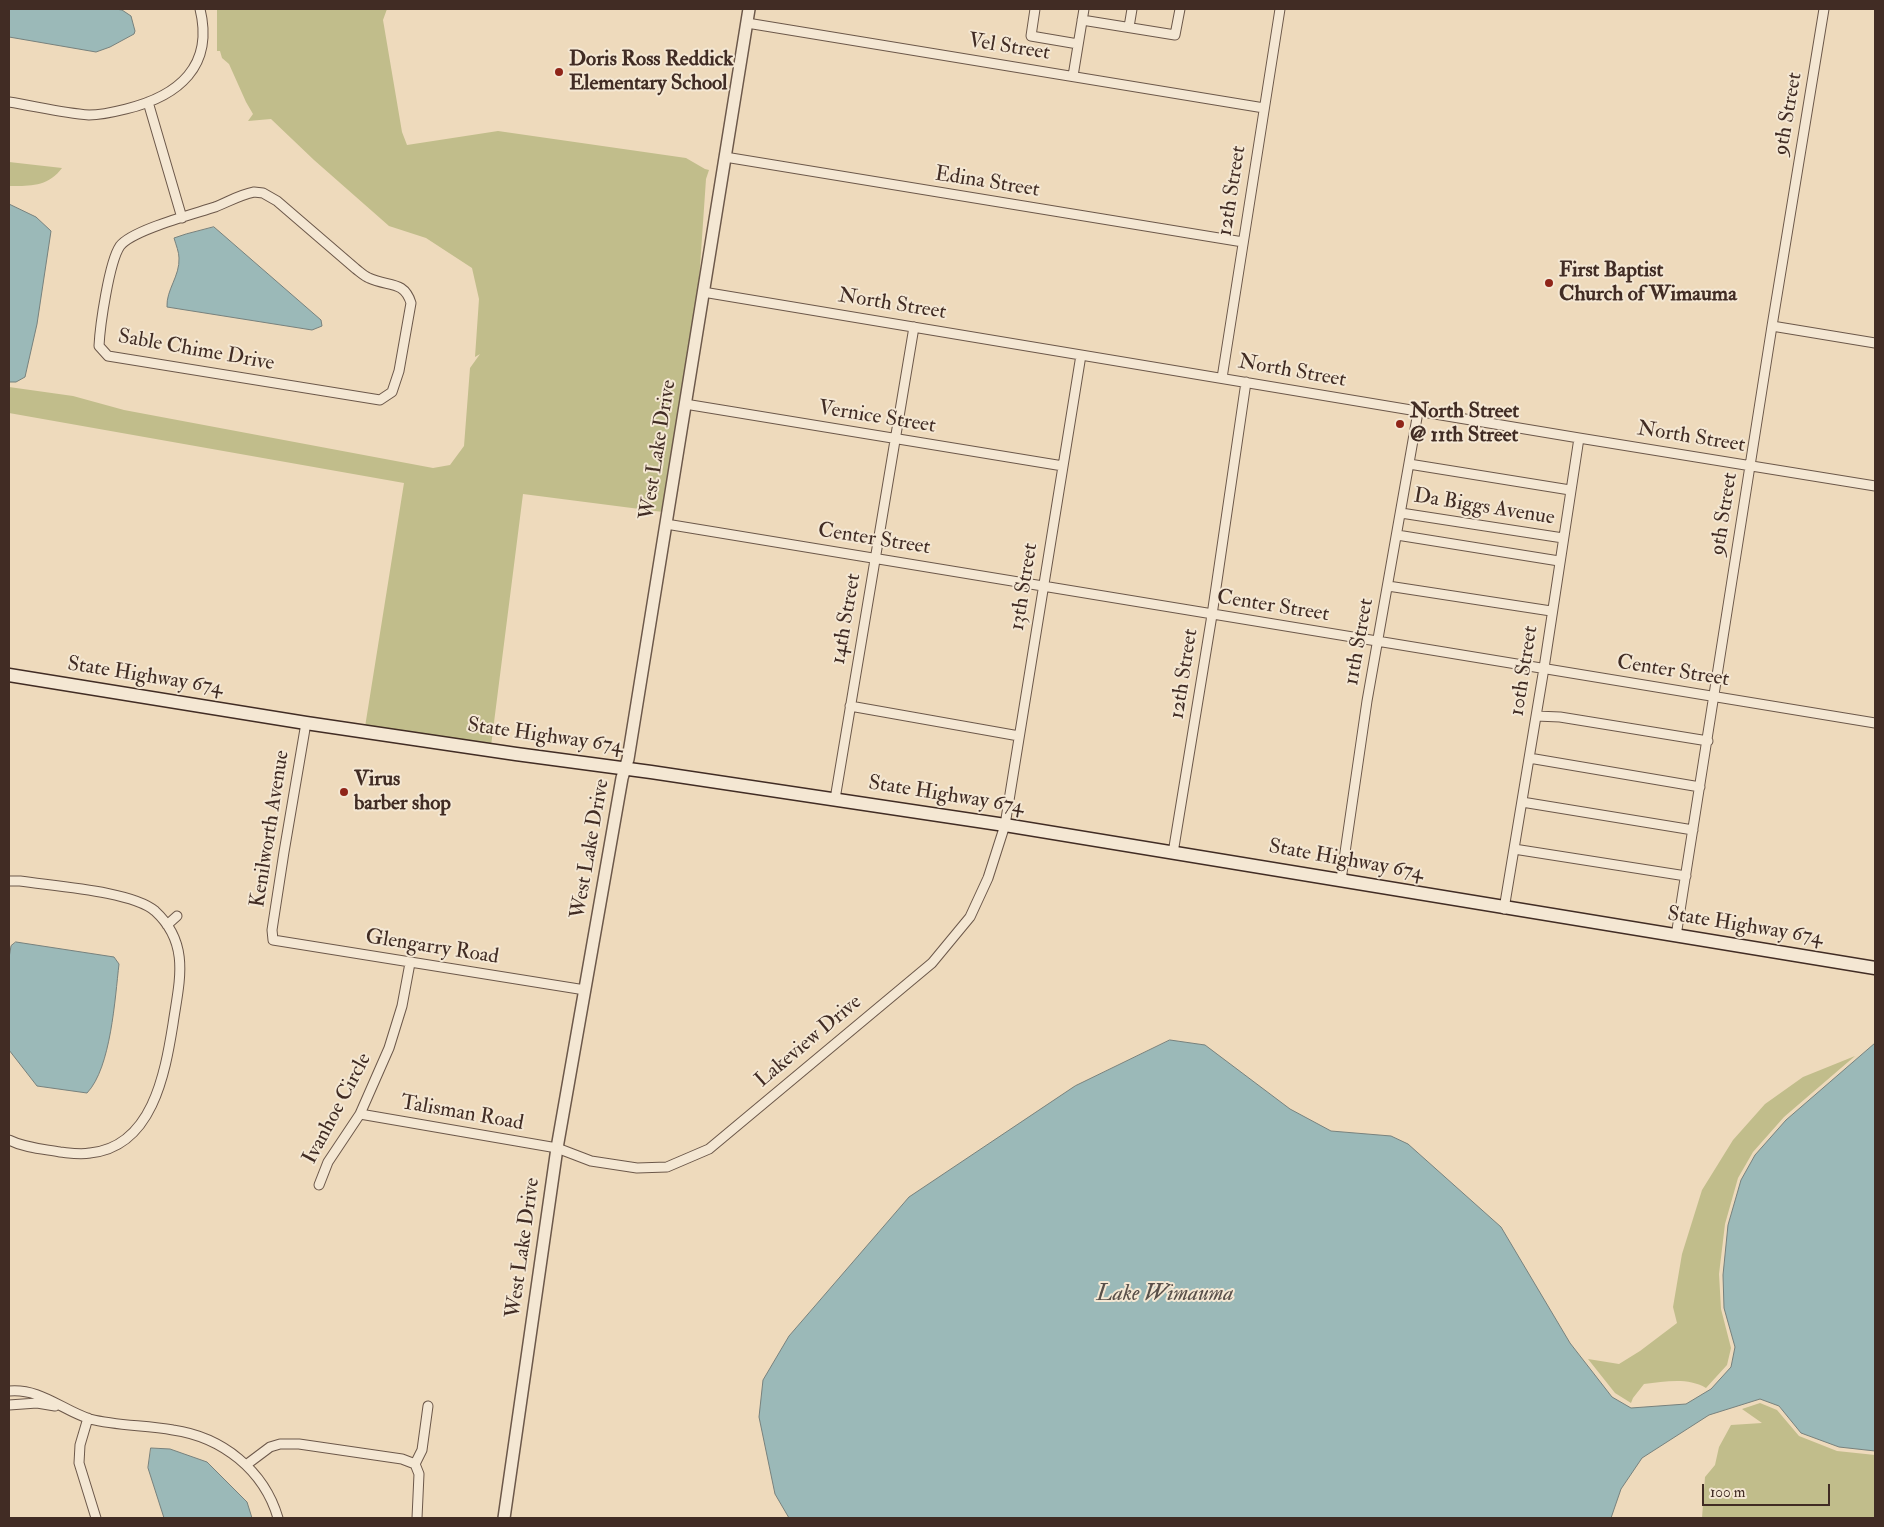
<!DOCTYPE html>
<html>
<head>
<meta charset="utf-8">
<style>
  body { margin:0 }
  #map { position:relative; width:1884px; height:1527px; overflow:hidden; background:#eedabc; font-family:"IM FELL Double Pica",serif }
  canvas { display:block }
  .frame { position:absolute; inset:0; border:10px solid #412c24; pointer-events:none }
  .scale { position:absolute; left:1702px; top:1484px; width:128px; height:22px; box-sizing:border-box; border:2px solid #412c24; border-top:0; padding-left:6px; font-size:15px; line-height:18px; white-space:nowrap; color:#412c24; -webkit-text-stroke:4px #f4e7d3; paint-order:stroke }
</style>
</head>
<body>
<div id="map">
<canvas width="1884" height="1527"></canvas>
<div class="frame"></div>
<div class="scale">100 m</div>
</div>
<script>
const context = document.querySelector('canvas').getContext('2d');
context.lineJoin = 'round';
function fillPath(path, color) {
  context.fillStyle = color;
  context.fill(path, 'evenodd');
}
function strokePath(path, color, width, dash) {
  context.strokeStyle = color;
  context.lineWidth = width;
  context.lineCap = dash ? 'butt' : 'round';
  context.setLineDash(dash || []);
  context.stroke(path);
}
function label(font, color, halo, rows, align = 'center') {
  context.font = font + ' "IM FELL Double Pica",serif';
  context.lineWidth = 4;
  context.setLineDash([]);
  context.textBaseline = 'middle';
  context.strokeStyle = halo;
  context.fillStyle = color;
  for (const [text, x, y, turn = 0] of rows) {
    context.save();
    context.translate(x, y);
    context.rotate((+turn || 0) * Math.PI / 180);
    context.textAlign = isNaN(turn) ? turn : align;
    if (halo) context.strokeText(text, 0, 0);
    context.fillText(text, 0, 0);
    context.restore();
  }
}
fillPath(new Path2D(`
  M217,9H387L383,20L402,132L407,145L498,131L686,158L705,169L709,170L706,179L698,296L663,512L523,494L491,746L365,727L404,483L9,413V387L73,396L124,410L433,468L450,465L464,446L470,368L480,354L475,357L479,299L472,268L426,238L389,226L314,160L271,119L248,121L253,114L246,102L229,64L222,58L220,51H217Z
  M9,162L62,168C48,187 30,186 9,186Z
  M1855,1056L1784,1117L1753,1152L1738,1178L1725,1224L1719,1274L1721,1309L1731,1348L1727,1365L1706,1388C1687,1377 1665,1382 1644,1384L1633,1398L1631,1403L1615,1393L1588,1359L1619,1364L1640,1351L1677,1323L1673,1307L1682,1254L1702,1190L1733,1140L1765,1104L1803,1077Z
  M1760,1403L1777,1410L1799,1436L1837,1451L1875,1455V1518H1702L1705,1477L1715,1465L1719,1447L1731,1425L1762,1423L1742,1409Z`), '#c1bd8b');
const water = new Path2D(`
  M9,9H115L122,10L131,16L135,31L134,34L110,47L96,52L9,37Z
  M9,204L36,217L51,231L37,324L25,377L16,382H9Z
  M214,227L321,320L322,326L312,330L167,307C166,290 180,276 179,258C179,252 176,245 174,238L186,234Z
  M16,942L114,957L119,964C115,998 111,1068 87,1093L37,1086L9,1050V958L11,946Z
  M1170,1040L1205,1045L1290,1109L1331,1131L1391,1136L1408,1144L1501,1227L1570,1343L1612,1397L1631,1408L1686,1404L1711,1389L1731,1367L1735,1347L1724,1308L1723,1275L1728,1225L1741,1180L1755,1155L1786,1120L1875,1043V1451L1839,1447L1801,1433L1779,1406L1760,1399L1709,1415L1642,1458L1621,1489L1611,1518H789L775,1494L759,1417L763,1380L789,1336L909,1197L1075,1086Z
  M151,1448L170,1449L207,1462L247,1502L252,1518H164L148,1468Z`);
fillPath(water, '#9bb9b8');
strokePath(water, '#77817d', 1);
const minor = new Path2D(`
  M1035,9L1031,36L1078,44
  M1082,20L1175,35L1180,9
  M747,23L1264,108
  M1129,27L1132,9
  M1073,76L1084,9
  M9,102C35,106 62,113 89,115C102,115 114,112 126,109C179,96 214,66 200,9
  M148,102L182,218
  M725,157L1243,242
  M254,192L263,193L277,201L356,269C360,272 364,276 369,278C388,287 404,280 411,303L399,371L392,392L380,400L108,356L99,346C100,326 109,262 120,246C132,230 194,214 215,207C228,202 239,195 254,192Z
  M703,292L1579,438L1875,486
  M1772,326L1875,343
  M1222,378L1280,9
  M685,404L1063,466
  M1409,464L1570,490
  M1401,513L1563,538
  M666,524L1875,723
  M1397,535L1559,561
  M1388,586L1551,611
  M850,706L1019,736
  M1536,716L1560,717L1708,741
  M306,723L284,852L272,930L273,940L585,990
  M1529,758L1700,787
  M835,799L914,327
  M1522,802L1693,830
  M1514,849L1686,876
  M1173,853L1212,615L1246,382
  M1341,880L1367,701L1418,412
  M9,881H20C52,886 132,891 155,911C191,944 179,982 173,1024C165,1074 152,1147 90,1153C80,1155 70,1153 60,1152C43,1149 25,1148 9,1140
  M1504,909L1544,668L1579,438
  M167,925L177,916
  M1676,936L1772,326L1824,9
  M360,1114L557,1148L591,1161L637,1168L667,1167L709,1149L932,963L970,917L988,878L1005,825L1081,355
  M319,1185L328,1162L360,1114L389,1048L402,1006L410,963
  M9,1391C40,1388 62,1410 90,1419C117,1426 146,1425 173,1430C222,1437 264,1470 278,1518
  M9,1405L37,1403L55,1406
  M88,1418L80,1445L79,1463L96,1518
  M415,1464L422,1450L428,1406
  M415,1464L419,1474L417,1518
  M246,1465L270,1447L280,1444H299L402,1459L415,1464`);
const tertiary = new Path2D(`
  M504,1518L557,1148L622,778L628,759L749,9`);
const secondary = new Path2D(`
  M9,675L306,723L516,754L651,772L1005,825L1875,968`);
strokePath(minor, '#6c584a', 11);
strokePath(tertiary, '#6c584a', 14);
strokePath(secondary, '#412c24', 15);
strokePath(minor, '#f4e7d3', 9);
strokePath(tertiary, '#f4e7d3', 11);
strokePath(secondary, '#f4e7d3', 12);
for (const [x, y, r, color] of [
  [559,72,5,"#8f2418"],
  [1549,283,5,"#8f2418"],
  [1400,424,5,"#8f2418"],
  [344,792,5,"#8f2418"]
]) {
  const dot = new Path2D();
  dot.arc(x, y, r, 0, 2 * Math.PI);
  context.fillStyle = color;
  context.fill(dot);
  strokePath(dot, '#f4e7d3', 2);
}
label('21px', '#412c24', '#f4e7d3', [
  ["Vel Street",1009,48,9],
  ["9th Street",1789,114,-80],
  ["Edina Street",987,183,9],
  ["12th Street",1233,191,-81],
  ["North Street",892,305,9],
  ["Sable Chime Drive",196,351,10],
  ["North Street",1292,372,10],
  ["Vernice Street",877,418,9],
  ["North Street",1691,438,9],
  ["West Lake Drive",659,450,-81],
  ["Da Biggs Avenue",1484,508,9],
  ["9th Street",1725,514,-81],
  ["Center Street",874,540,9],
  ["13th Street",1025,587,-81],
  ["Center Street",1273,607,9],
  ["14th Street",847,619,-80],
  ["11th Street",1360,642,-80],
  ["10th Street",1525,671,-81],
  ["Center Street",1673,672,9],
  ["12th Street",1185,674,-81],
  ["State Highway 674",145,677,9],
  ["State Highway 674",545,737,8],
  ["State Highway 674",946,796,9],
  ["Kenilworth Avenue",271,829,-81],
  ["West Lake Drive",591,849,-80],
  ["State Highway 674",1346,861,10],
  ["State Highway 674",1745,927,9],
  ["Glengarry Road",432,948,9],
  ["Lakeview Drive",809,1042,-40],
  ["Ivanhoe Circle",338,1109,-62],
  ["Talisman Road",462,1114,10],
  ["West Lake Drive",524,1248,-82]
]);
label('bold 21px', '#412c24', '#f4e7d3', [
  ["Doris Ross Reddick",569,60],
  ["Elementary School",569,84],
  ["First Baptist",1559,271],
  ["Church of Wimauma",1559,295],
  ["North Street",1410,412],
  ["@ 11th Street",1410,436],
  ["Virus",354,780],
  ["barber shop",354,804]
], 'left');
label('italic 22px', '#584f49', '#f4e7d3', [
  ["Lake Wimauma",1165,1295]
]);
</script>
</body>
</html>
